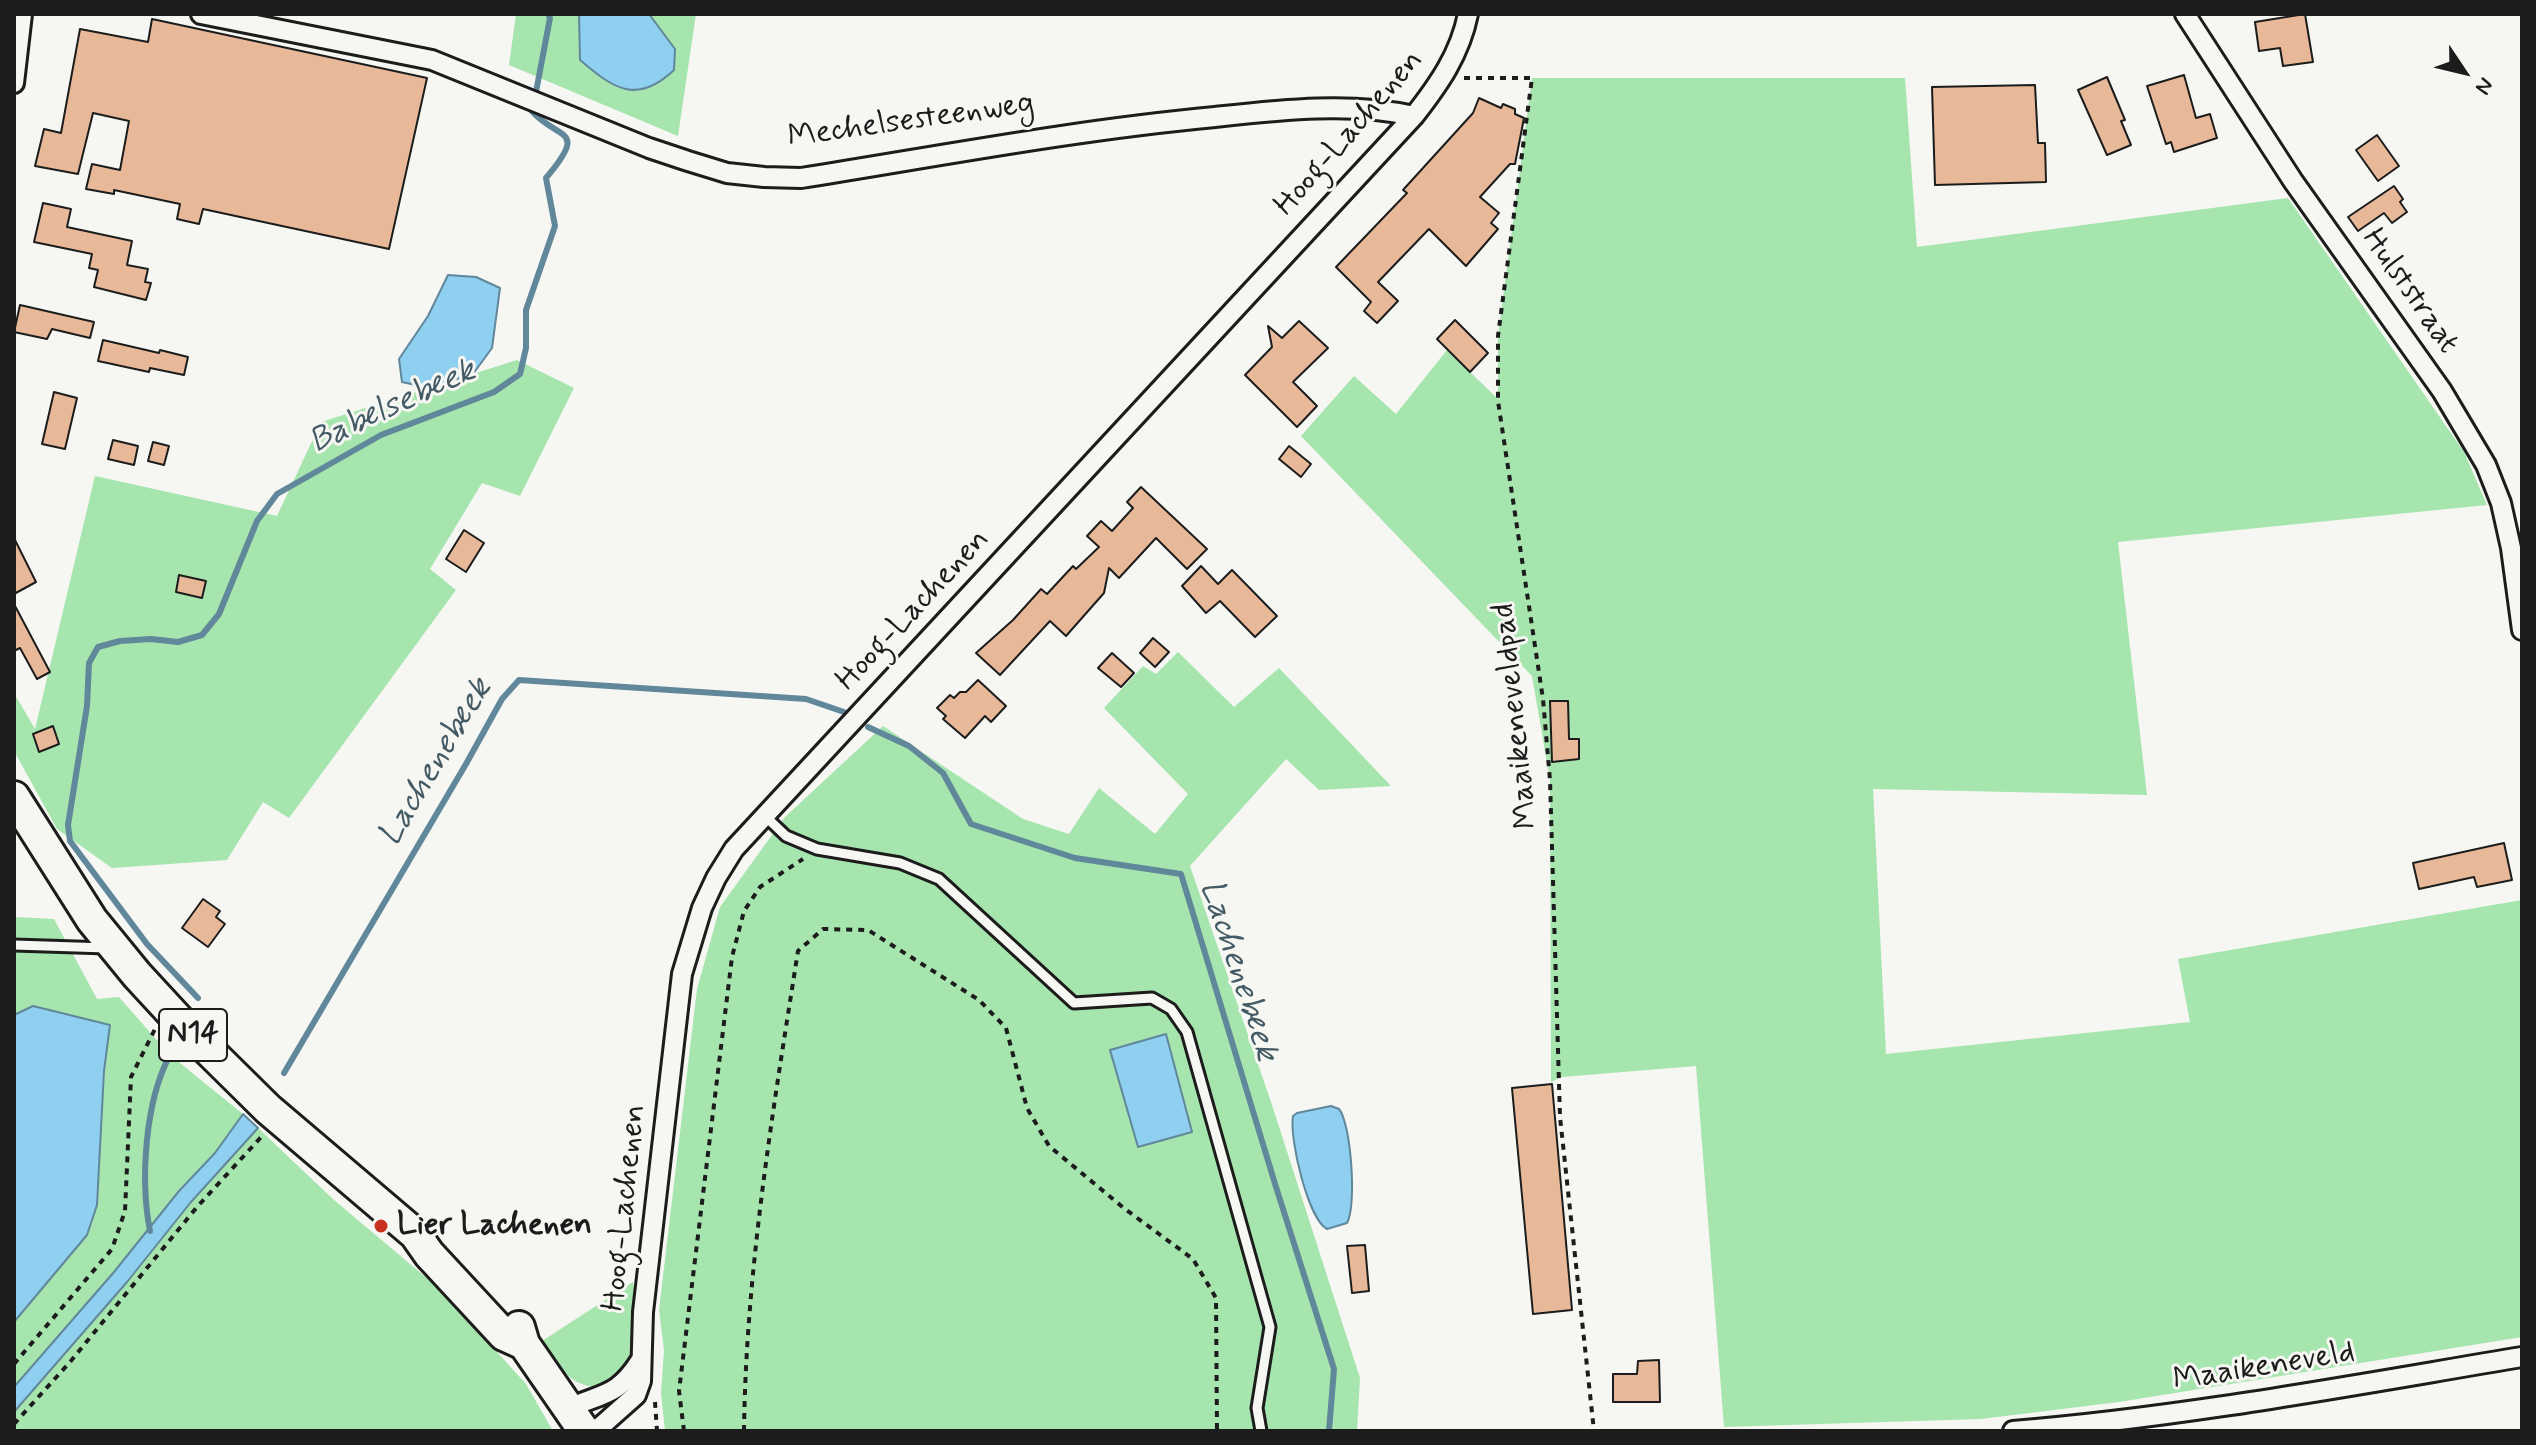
<!DOCTYPE html>
<html>
<head>
<meta charset="utf-8">
<style>
  body { margin:0 }
  #map { position:relative; width:2536px; height:1445px; overflow:hidden; background:#f6f6f2; font-family:Mynerve,sans-serif }
  canvas { display:block }
  .frame { position:absolute; inset:0; border:16px solid #1c1c1c; pointer-events:none }
  .north { position:absolute; left:2424px; top:32px; width:80px; height:80px; -webkit-text-stroke:6px #f6f6f2; paint-order:stroke; rotate:125deg; font-size:22px; font-weight:700; line-height:32px; text-align:center; color:#1c1c1c }
  .north::after { content:''; display:block; margin:auto; width:28px; height:36px; background:#1c1c1c; clip-path:polygon(50% 0,100% 100%,50% 72%,0 100%) }
</style>
</head>
<body>
<div id="map">
<canvas width="2536" height="1445"></canvas>
<div class="frame"></div>
<div class="north">N</div>
</div>
<script>
const context = document.querySelector('canvas').getContext('2d');
context.lineJoin = 'round';
function fillPath(path, color) {
  context.fillStyle = color;
  context.fill(path, 'evenodd');
}
function strokePath(path, color, width, dash) {
  context.strokeStyle = color;
  context.lineWidth = width;
  context.lineCap = dash ? 'butt' : 'round';
  context.setLineDash(dash || []);
  context.stroke(path);
}
function label(font, color, halo, rows, align = 'center') {
  context.font = font + ' Mynerve,sans-serif';
  context.lineWidth = 6;
  context.setLineDash([]);
  context.textBaseline = 'middle';
  context.strokeStyle = halo;
  context.fillStyle = color;
  for (const [text, x, y, turn = 0] of rows) {
    context.save();
    context.translate(x, y);
    context.rotate((+turn || 0) * Math.PI / 180);
    context.textAlign = isNaN(turn) ? turn : align;
    if (halo) context.strokeText(text, 0, 0);
    context.fillText(text, 0, 0);
    context.restore();
  }
}
fillPath(new Path2D(`
  M516,14H696L678,136L509,65Z
  M1532,78H1905L1917,247L2288,198L2464,452L2487,505L2118,542L2147,795L1873,789L1886,1054L2190,1022L2178,959L2522,900V1337L2119,1402L1981,1419L1724,1427L1696,1066L1562,1077L1551,1082L1550,780L1532,676L1301,436L1354,376L1396,414L1447,350L1498,399V336Z
  M517,360L574,388L520,496L482,483L430,569L456,590L289,818L263,802L227,860L112,868L57,829L14,751V693L35,729L95,476L277,516L321,422Z
  M1178,652L1234,707L1279,668L1391,786L1319,790L1286,759L1190,866L1271,1102L1360,1378L1357,1431H665L661,1394L664,1350L659,1310L697,989L720,907L785,817L883,726L1023,819L1069,834L1099,788L1155,834L1188,794L1104,708L1143,666L1156,674Z
  M14,917L54,919L97,999L119,997L170,1055L243,1114L215,1153L179,1191L114,1272L14,1387V1322L87,1235L110,1025L33,1006L14,1015Z
  M258,1128L334,1200L441,1290L526,1384L553,1431H14V1412L127,1282L191,1202Z
  M633,1282L638,1306L632,1360L607,1387C570,1390 562,1368 542,1341Z`), '#a6e5ae');
const water = new Path2D(`
  M579,14H649L675,49L674,70C637,105 614,89 580,60Z
  M448,275L476,277L500,288L492,348L473,374L429,388L402,382L399,359L428,316Z
  M33,1006L110,1025L104,1071L97,1205L87,1235L14,1322V1015Z
  M1166,1034L1192,1132L1138,1147L1110,1050Z
  M1331,1106L1339,1109C1351,1123 1357,1206 1347,1223L1327,1229C1308,1219 1289,1138 1293,1116L1297,1113Z
  M243,1114L258,1128L191,1202L127,1282L14,1412V1387L114,1272L179,1191L215,1153Z`);
fillPath(water, '#8fcff0');
strokePath(water, '#61879b', 2);
strokePath(new Path2D(`
  M536,92L550,18L548,14
  M868,727L909,746L943,773L971,824L1075,858L1181,874L1276,1187L1334,1369L1329,1431
  M198,998L147,944L70,841L68,825L87,706L89,663L98,647L120,641L151,639L178,642L202,635L219,614L257,521L277,494L381,435L494,392L520,374L526,348V310L555,226L546,178C590,126 557,141 531,110
  M284,1073L466,764L502,699L519,680L806,699L844,712
  M150,1231C140,1180 145,1101 170,1055`), '#61879b', 6);
const building = new Path2D(`
  M2305,14L2313,62L2283,66L2280,48L2259,51L2255,22Z
  M152,19L427,78L389,249L203,209L199,224L177,219L180,204L114,190V194L86,189L92,164L120,170L129,121L93,113L78,174L35,166L44,129L61,133L80,29L148,42Z
  M2184,75L2196,118L2210,114L2217,138L2174,152L2171,142L2166,144L2147,86Z
  M2107,77L2125,120L2121,121L2131,145L2107,155L2078,90Z
  M2035,85L2038,143H2045L2046,182L1935,185L1932,87Z
  M1479,98L1501,108L1503,104L1515,109V114L1524,118L1515,164H1510L1480,197L1499,213L1491,223L1498,229L1466,266L1429,229L1378,282L1398,301L1377,323L1364,311L1371,302L1336,267L1407,193L1403,190L1473,113Z
  M2377,135L2399,166L2378,181L2356,150Z
  M2394,186L2403,199L2400,202L2407,212L2392,223L2384,213L2358,231L2348,217Z
  M43,203L71,209L67,227L132,241L127,265L148,269L145,282L151,283L146,300L94,287L98,270L89,268L92,254L34,242Z
  M20,305L94,322L90,338L52,329L47,339L14,332Z
  M1455,320L1488,353L1470,372L1437,339Z
  M1299,321L1328,348L1293,382L1317,406L1297,427L1245,375L1272,347L1268,326L1282,338Z
  M103,340L159,353L160,350L188,357L184,375L150,368L149,372L98,361Z
  M54,392L77,398L65,449L42,444Z
  M113,440L138,446L134,465L108,459Z
  M153,442L169,446L164,465L148,461Z
  M1289,446L1311,464L1301,477L1279,459Z
  M1141,487L1207,549L1187,569L1156,538L1119,578L1109,568L1104,593L1066,636L1050,621L1000,675L976,653L1013,620L1041,589L1047,594L1073,566L1076,569L1099,547L1087,536L1101,521L1112,531L1133,508L1127,502Z
  M464,530L484,543L466,572L446,559Z
  M14,538L36,582L14,594Z
  M1201,566L1218,584L1232,570L1277,616L1255,637L1220,601L1206,613L1182,586Z
  M179,575L206,581L202,598L176,592Z
  M14,604L50,672L37,679L20,648L14,651Z
  M1153,638L1169,652L1155,667L1140,653Z
  M1112,653L1134,673L1121,687L1098,668Z
  M978,680L1006,706L991,722L985,716L965,738L943,719L946,716L937,708L950,695L954,698L960,692H966Z
  M1550,701H1568L1569,739H1579V759L1552,762Z
  M53,726L59,744L39,752L33,734Z
  M2504,843L2512,880L2477,887L2474,877L2419,889L2413,863Z
  M203,899L220,911L216,917L225,924L208,947L182,928Z
  M1552,1084L1572,1310L1533,1314L1512,1088Z
  M1365,1245L1369,1291L1352,1293L1347,1246Z
  M1659,1360L1660,1402H1613V1374H1637L1638,1361Z`);
fillPath(building, '#e8b998');
strokePath(building, '#1c1c1c', 2);
const lane = new Path2D(`
  M765,816L786,836L817,849L900,863L939,879L1074,1003L1152,998L1171,1009L1187,1032L1270,1327L1257,1408L1261,1431
  M14,945L107,948`);
const street = new Path2D(`
  M201,14L432,60L649,148L688,161L727,173L764,177L801,178C939,156 1076,130 1215,117C1280,110 1350,102 1414,116
  M2185,14L2293,181L2442,391L2486,465L2501,503L2511,548L2522,630
  M14,83L22,14
  M569,1408C603,1393 618,1396 640,1361
  M589,1431L600,1427L636,1395L641,1381L643,1312L682,974L702,908L716,878L734,849L1414,116C1439,84 1460,54 1468,14
  M2013,1431C2184,1417 2353,1385 2522,1357`);
const primary = new Path2D(`
  M14,797L92,920L137,975L185,1027L268,1109L415,1234L429,1254L504,1335L524,1344
  M519,1327L524,1344L584,1431`);
strokePath(lane, '#1c1c1c', 15);
strokePath(street, '#1c1c1c', 24);
strokePath(primary, '#1c1c1c', 36);
strokePath(new Path2D(`
  M1464,78H1532L1498,336V401L1543,699L1550,780L1560,1117L1594,1431
  M14,1364L112,1249L125,1211L131,1077L155,1029
  M655,1402L657,1431
  M14,1424L70,1362L197,1207L263,1135
  M684,1431L679,1391L732,957L744,911L760,887L803,859
  M744,1431C746,1270 773,1110 798,951L823,929L868,930L979,1000L1006,1028L1027,1108L1049,1146L1125,1209L1193,1259L1216,1298L1217,1431`), '#1c1c1c', 4, [6, 6]);
strokePath(lane, '#f6f6f2', 9);
strokePath(street, '#f6f6f2', 18);
strokePath(primary, '#f6f6f2', 30);
for (const [x, y, r, color] of [
  [381,1226,8,"#c8321e"]
]) {
  const dot = new Path2D();
  dot.arc(x, y, r, 0, 2 * Math.PI);
  context.fillStyle = color;
  context.fill(dot);
  strokePath(dot, '#f6f6f2', 3);
}
for (const [x, y, w] of [
  [193,1035,68]
]) {
  const box = new Path2D();
  box.roundRect(x - w / 2, y - 26, w, 52, 6);
  context.fillStyle = '#f6f6f2';
  context.fill(box);
  strokePath(box, '#1c1c1c', 2);
}
label('bold 30px', '#1c1c1c', null, [
  ["N14",193,1035]
]);
label('32px', '#1c1c1c', '#f6f6f2', [
  ["Mechelsesteenweg",911,122,-8],
  ["Hoog-Lachenen",1350,134,-49],
  ["Hulststraat",2409,292,55],
  ["Hoog-Lachenen",914,611,-47],
  ["Maaikeneveldpad",1517,716,-96],
  ["Hoog-Lachenen",626,1208,-84],
  ["Maaikeneveld",2264,1368,-9]
]);
label('bold 32px', '#1c1c1c', '#f6f6f2', [
  ["Lier Lachenen",397,1226]
], 'left');
label('italic 34px', '#445b66', '#f6f6f2', [
  ["Babelsebeek",393,408,-25],
  ["Lachenebeek",437,763,-59],
  ["Lachenebeek",1237,971,72]
]);
</script>
</body>
</html>
